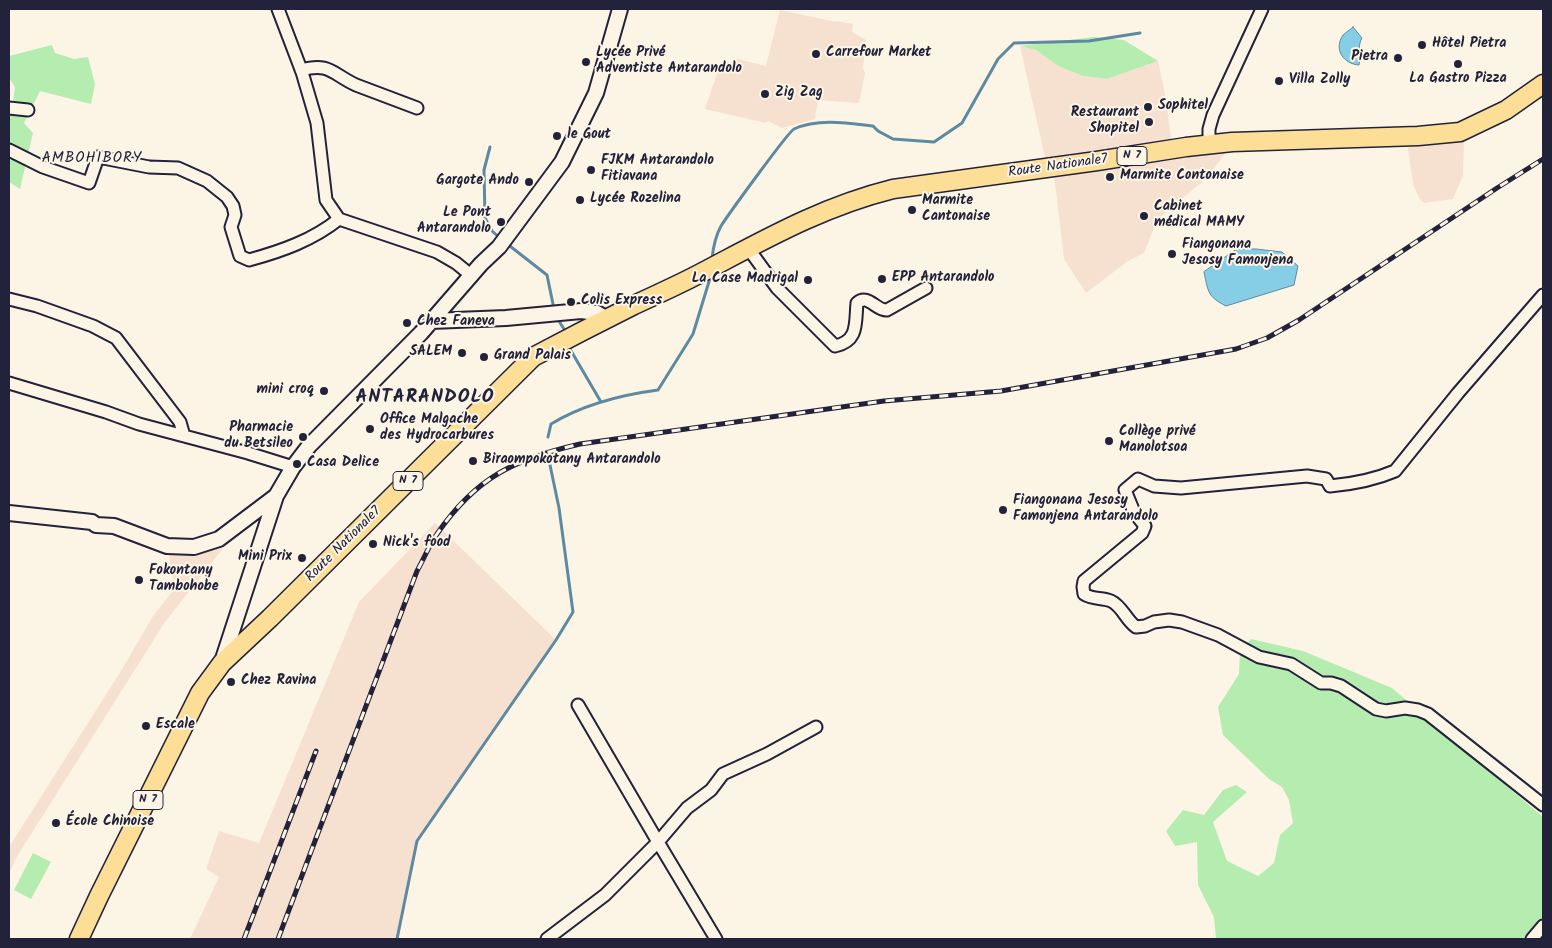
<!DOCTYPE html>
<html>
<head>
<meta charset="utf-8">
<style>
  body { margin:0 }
  #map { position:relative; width:1552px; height:948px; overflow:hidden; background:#fcf5e5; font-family:Kalam,sans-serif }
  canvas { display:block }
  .frame { position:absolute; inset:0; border:10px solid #22223b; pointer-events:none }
</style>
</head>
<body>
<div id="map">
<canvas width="1552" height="948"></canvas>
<div class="frame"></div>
</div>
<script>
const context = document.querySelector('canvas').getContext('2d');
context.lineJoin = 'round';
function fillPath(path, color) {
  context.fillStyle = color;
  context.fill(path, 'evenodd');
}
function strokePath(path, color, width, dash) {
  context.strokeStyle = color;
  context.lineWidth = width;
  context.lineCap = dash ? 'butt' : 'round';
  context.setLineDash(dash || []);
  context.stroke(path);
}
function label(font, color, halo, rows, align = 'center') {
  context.font = font + ' Kalam,sans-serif';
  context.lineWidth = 4;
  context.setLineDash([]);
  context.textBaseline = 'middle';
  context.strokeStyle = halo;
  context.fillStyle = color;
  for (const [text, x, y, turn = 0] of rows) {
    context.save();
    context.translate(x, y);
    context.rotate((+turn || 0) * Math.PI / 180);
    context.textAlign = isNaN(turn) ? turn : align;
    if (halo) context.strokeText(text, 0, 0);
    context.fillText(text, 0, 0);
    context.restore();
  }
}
fillPath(new Path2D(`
  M780,10L836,22L837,21L853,24L852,32L866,40L863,68L865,73L859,103L818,100L815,119L782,128L768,121L766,123L705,109L720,65L732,64L734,58L766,66Z
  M1020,46L1036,50L1058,66L1083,76L1107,79L1158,61L1165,94L1172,145L1046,162Z
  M1464,138L1463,175L1453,199L1424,203L1419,198L1413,184L1407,141L1443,143Z
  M1228,149L1208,177L1157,220L1144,253L1128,261L1086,293L1064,259L1054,174Z
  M435,523L556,640L417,842L397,939H190L219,877L206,869L219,831L259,843L359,602Z
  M225,538L228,542L165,622L16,858L9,874V847L121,671L153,616L176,587L170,567L169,553L202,550Z`), '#f6e0d0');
fillPath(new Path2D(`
  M1094,37L1124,40L1158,61L1107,79L1083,76L1058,66L1036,50L1020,46Z
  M52,45L55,53L74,59L88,57L95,84L91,104L40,91L24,123L33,133L20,189L9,182V109H12L15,87L9,78V56Z
  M1251,639L1303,651L1392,688L1543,817V939H1216L1214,917L1198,885L1197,842L1175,846L1166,831L1183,810L1204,815L1223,790L1236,785L1247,792L1213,822L1227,861L1258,876L1274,863L1280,835L1293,823L1289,800L1282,787L1269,779L1223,735L1218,707L1239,674L1240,651Z
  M33,853L51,862L31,899L14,890Z`), '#b5ecaf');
const water = new Path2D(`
  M1353,27L1362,38C1357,46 1361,56 1359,65C1344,64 1333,50 1343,35C1346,32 1350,30 1353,27Z
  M1237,249H1256L1282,252L1298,266L1294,285L1226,306C1208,297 1208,292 1204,272Z`);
fillPath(water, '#85cee5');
strokePath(water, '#5d89a1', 1);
strokePath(new Path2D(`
  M490,147L484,170L485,218L492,231L501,239
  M506,243L547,275L554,309
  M712,259C713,249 716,235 721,226C728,215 788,132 794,129C818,118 848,123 873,126L878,131L893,139L934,142L962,123L998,59L1014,43L1089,41L1140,33
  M557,318L564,329
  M570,349L601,402
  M548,437L551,424C584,404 620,395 658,390L693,334L711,275
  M397,939L417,841L556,640L573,612L559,508L550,465`), '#5d89a1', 3);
const minor = new Path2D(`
  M278,9L302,72L317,123L326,200L339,219L437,252L456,263L472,276
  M301,70C330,62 332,74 356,85L417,108
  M9,108L28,110
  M1209,145V129L1213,115L1262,9
  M9,150L43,167L89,183L98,157L149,167L178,168L207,181L227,197L233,206L235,215L231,227L240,256L249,260C282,251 313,240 339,219
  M748,248L777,288L835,346C859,341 855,323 857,303C868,293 876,311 887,310L926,288
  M1543,295L1458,393L1395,471C1374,480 1352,484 1330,486L1326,479L1307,476L1181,488L1154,486L1138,479L1125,490L1134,512L1145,526L1142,533L1084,581L1083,587L1084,594C1093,600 1102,597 1111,601C1122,606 1126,620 1136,627L1145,626L1154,622L1169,620L1182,622L1218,635L1259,657L1291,664L1321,683H1331L1341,686L1376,709L1386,711L1405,708L1418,710L1428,714L1543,805
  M9,299L37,306L93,326L116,338L180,422L184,436
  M9,383L106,412L139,424L248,453L293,467
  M578,705L658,842L716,939
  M547,939L605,895L658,842L687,808L711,790L723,774L767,754L816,727
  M1532,939L1543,926`);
const tertiary = new Path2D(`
  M431,321L506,318L581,311L597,313L607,319
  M9,513L92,522L96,525L114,526L167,546L194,547L219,539L276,496
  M222,662L276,496L293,467L309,446L421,333L481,264L499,247L562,162L596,93L620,9`);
const primary = new Path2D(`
  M79,939L99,896L200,693L222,663L270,618L533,357C567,339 600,322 634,305C656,295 678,285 699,274C764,240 821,207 893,189L1097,161L1186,147L1232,142L1418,136L1460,132L1506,110L1543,84`);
strokePath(minor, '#22223b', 15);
strokePath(tertiary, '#22223b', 18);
strokePath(primary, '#22223b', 21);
strokePath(minor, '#fcf5e5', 11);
strokePath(tertiary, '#fcf5e5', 14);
strokePath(primary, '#fcde96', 18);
const rail = new Path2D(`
  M244,939L316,751
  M278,939L417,571C424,559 429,545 437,534C476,477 515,459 580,444L884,401L1001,391L1236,349L1267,338L1299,320L1497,188L1543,159`);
strokePath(rail, '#22223b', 5);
strokePath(rail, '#fcf5e5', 3, [9]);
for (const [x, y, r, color] of [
  [1422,45,5,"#22223b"],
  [816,54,5,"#22223b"],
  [1398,58,5,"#22223b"],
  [586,62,5,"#22223b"],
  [1458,64,5,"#22223b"],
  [1279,81,5,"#22223b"],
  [765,94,5,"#22223b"],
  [1148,107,5,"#22223b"],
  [1149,122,5,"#22223b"],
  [557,136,5,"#22223b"],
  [591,170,5,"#22223b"],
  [1110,177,5,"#22223b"],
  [529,182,5,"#22223b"],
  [580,200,5,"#22223b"],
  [912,210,5,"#22223b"],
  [1144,216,5,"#22223b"],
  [501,222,5,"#22223b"],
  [1172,254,5,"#22223b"],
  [882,279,5,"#22223b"],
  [808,280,5,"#22223b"],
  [571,302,5,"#22223b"],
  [407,323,5,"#22223b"],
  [462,353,5,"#22223b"],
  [484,357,5,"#22223b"],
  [324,391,5,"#22223b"],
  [370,429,5,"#22223b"],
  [303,437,5,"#22223b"],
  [1109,441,5,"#22223b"],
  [473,461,5,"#22223b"],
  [297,464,5,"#22223b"],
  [1003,510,5,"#22223b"],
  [373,544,5,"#22223b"],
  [302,558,5,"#22223b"],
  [139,580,5,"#22223b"],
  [231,682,5,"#22223b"],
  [146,726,5,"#22223b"],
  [56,823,5,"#22223b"]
]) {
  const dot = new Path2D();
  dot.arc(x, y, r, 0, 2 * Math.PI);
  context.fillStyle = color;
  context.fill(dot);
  strokePath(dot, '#fcf5e5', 2);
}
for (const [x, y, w] of [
  [1132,156,30],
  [408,481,30],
  [148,800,30]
]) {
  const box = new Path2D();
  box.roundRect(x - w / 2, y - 9.5, w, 19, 4);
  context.fillStyle = '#fcf5e5';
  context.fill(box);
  strokePath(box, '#22223b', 1);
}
label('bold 12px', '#22223b', null, [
  ["N 7",1132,156],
  ["N 7",408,481],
  ["N 7",148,800]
]);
label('bold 14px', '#22223b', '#fcf5e5', [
  ["Hôtel Pietra",1432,45],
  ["Lycée Privé",596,54],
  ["Adventiste Antarandolo",596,70],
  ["Carrefour Market",826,54],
  ["Pietra",1388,58,"right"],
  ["La Gastro Pizza",1458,80,"center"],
  ["Villa Zolly",1289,81],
  ["Zig Zag",775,94],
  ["Sophitel",1158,107],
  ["Restaurant",1139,114,"right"],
  ["Shopitel",1139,130,"right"],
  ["le Gout",567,136],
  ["FJKM Antarandolo",601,162],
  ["Fitiavana",601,178],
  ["Marmite Contonaise",1120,177],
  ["Gargote Ando",519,182,"right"],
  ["Lycée Rozelina",590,200],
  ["Marmite",922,202],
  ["Cantonaise",922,218],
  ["Cabinet",1154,208],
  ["médical MAMY",1154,224],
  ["Le Pont",491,214,"right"],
  ["Antarandolo",491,230,"right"],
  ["Fiangonana",1182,246],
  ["Jesosy Famonjena",1182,262],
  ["EPP Antarandolo",892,279],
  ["La Case Madrigal",798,280,"right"],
  ["Colis Express",581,302],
  ["Chez Faneva",417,323],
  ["SALEM",452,353,"right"],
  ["Grand Palais",494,357],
  ["mini croq",314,391,"right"],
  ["Office Malgache",380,421],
  ["des Hydrocarbures",380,437],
  ["Pharmacie",293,429,"right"],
  ["du Betsileo",293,445,"right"],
  ["Collège privé",1119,433],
  ["Manolotsoa",1119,449],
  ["Biraompokotany Antarandolo",483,461],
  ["Casa Delice",307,464],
  ["Fiangonana Jesosy",1013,502],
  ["Famonjena Antarandolo",1013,518],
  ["Nick's food",383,544],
  ["Mini Prix",292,558,"right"],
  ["Fokontany",149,572],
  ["Tambohobe",149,588],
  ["Chez Ravina",241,682],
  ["Escale",156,726],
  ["École Chinoise",66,823]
], 'left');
label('14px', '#22223b', '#fcf5e5', [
  ["Route Nationale7",1058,167,-8],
  ["Route Nationale7",344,545,-45]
]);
context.letterSpacing = '1px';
label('15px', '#22223b', '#fcf5e5', [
  ["AMBOHIBORY",92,159]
]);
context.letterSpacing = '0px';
context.letterSpacing = '1px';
label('bold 19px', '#22223b', '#fcf5e5', [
  ["ANTARANDOLO",425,399]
]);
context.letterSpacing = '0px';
</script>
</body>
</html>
